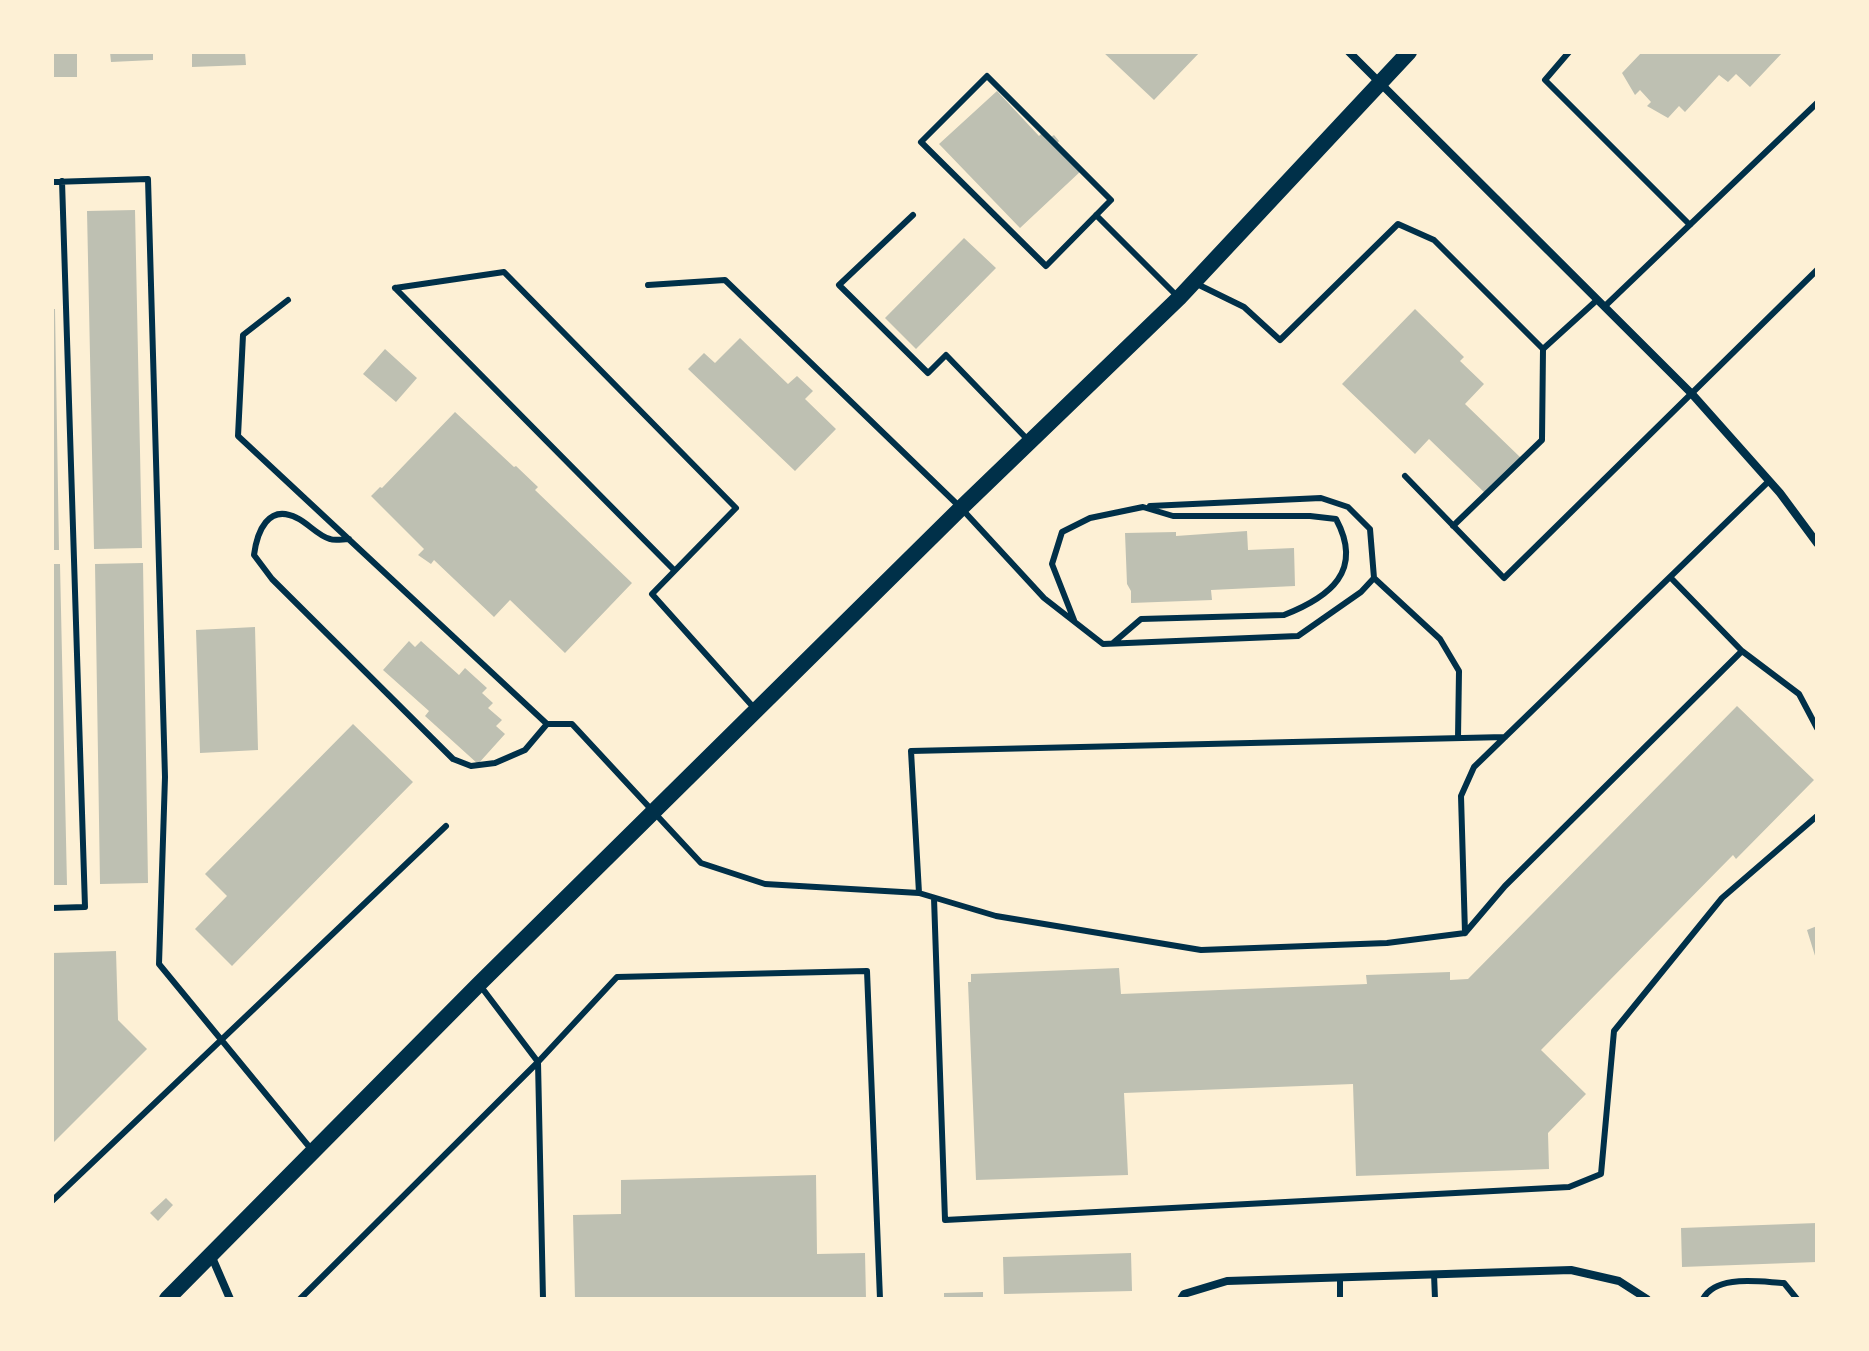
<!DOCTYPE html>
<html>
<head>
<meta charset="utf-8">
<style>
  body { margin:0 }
  #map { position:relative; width:1869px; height:1351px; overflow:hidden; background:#fdf0d5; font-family:"PT Sans",sans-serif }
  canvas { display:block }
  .frame { position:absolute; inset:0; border:54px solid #fdf0d5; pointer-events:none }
</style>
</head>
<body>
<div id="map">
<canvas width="1869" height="1351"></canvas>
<div class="frame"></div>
</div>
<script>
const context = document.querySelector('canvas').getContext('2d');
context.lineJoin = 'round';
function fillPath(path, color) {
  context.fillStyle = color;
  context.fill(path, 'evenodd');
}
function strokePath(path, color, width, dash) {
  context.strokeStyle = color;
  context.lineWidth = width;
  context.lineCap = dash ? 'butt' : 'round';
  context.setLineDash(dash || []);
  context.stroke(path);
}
fillPath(new Path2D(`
  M52,52H77V77H52Z
  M110,52H153V60L111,62Z
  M192,52H245L246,65L192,67Z
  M1103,52H1200L1154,100Z
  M1642,52H1783L1750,87L1736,74L1728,82L1719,75L1685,112L1679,106L1668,118L1647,106L1651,102L1640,90L1635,95L1622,73Z
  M997,91L1039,136L1044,131L1051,137L1054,135L1059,141L1056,145L1082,170L1020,228L939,144Z
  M135,210L142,548L94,549L87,211Z
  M964,238L996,268L916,349L885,318Z
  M52,309H55L59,550H52Z
  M1415,309L1464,357L1460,361L1484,384L1465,404L1521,458L1486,494L1429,439L1415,454L1342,384Z
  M740,338L788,384L797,376L813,391L805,399L836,429L795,471L688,369L704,353L715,363Z
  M385,349L417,378L396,402L363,374Z
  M455,412L514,467L516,466L538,487L535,490L632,583L565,653L510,600L494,617L434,560L431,564L418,555L424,549L371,496L380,487L382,488Z
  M1247,531L1248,550L1294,548L1295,586L1211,590L1212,600L1131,603V591L1127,584L1125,533L1176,532V536Z
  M143,563L148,883L100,884L95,564Z
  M52,564H60L67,885H52Z
  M255,627L258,750L200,753L196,630Z
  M409,641L415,647L421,641L459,675L465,668L487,688L482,693L493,703L488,708L502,720L496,726L505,734L478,764L425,716L429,711L383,670Z
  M1737,706L1814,780L1736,859L1733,855L1541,1050L1586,1094L1548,1133L1549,1169L1356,1176L1353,1084L1124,1093L1128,1175L976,1180L968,982H971V974L1119,968L1121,994L1367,984L1366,975L1450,972V980L1468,979Z
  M353,724L413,782L232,966L195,929L227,896L205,874Z
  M1817,926V959H1816L1807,930Z
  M116,951L118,1020L147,1049L52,1144V953Z
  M816,1175L817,1254L865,1253L866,1299H575L573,1215L621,1214V1180Z
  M166,1198L173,1205L158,1221L150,1213Z
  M1817,1223V1262L1682,1267L1681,1228Z
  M1131,1253L1132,1291L1004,1294L1003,1257Z
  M983,1292V1299H944V1293Z`), '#bec0b2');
strokePath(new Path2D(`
  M1569,52L1545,80L1690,225
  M987,76L1111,200L1046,266L921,142Z
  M52,182L148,179L165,777L159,964L311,1149
  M913,215L839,285L928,373L946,355L1028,440
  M1096,215L1179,298
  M1197,284L1244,307L1280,340L1398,224L1434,240L1543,349L1597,300
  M648,285L725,280L961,508L1044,598L1103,644L1298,636L1361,592L1374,578
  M395,288L504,272L736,508L652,594L755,709
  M395,288L674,570
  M288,300L243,335L238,436L547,724H572L701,863L765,884L919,893L996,916L1201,950L1387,943L1465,933L1461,796L1474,767L1769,481
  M1604,307L1817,103
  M1405,476L1504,578L1817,270
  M1150,506L1321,498L1348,507L1370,529L1374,578L1440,639L1459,671L1458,738
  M1453,526L1542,440L1543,349
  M349,539C343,539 335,541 330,539C318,536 308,523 297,518C268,503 257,532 254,555L272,579L453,759L471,766L495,763L525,750L547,724
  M1074,620L1052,564L1062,532L1090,518L1143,507L1173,516H1310L1336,519C1364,571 1330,597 1284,615L1141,619L1113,643
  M1742,651L1799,694L1817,728
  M919,893L911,751L1505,737
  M934,898L945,1220L1569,1187L1601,1174L1614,1031L1722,898L1817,816
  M52,908L85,907L62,181
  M1465,933L1505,886L1742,651L1670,577
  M52,1201L446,826
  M1434,1274L1435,1299
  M1340,1277V1299
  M300,1299L538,1062L479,984
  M543,1299L538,1062L617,977L867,971L880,1299
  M1703,1299C1716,1274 1760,1282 1784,1283L1797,1299`), '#003049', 6);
strokePath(new Path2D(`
  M1349,52L1692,394L1780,493L1817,543
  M211,1255L230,1299
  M1181,1299L1184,1294L1227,1281L1571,1270L1619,1281L1647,1299`), '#003049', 8);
strokePath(new Path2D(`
  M167,1299L479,984L961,508L1179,298L1409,52`), '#003049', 16);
</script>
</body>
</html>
